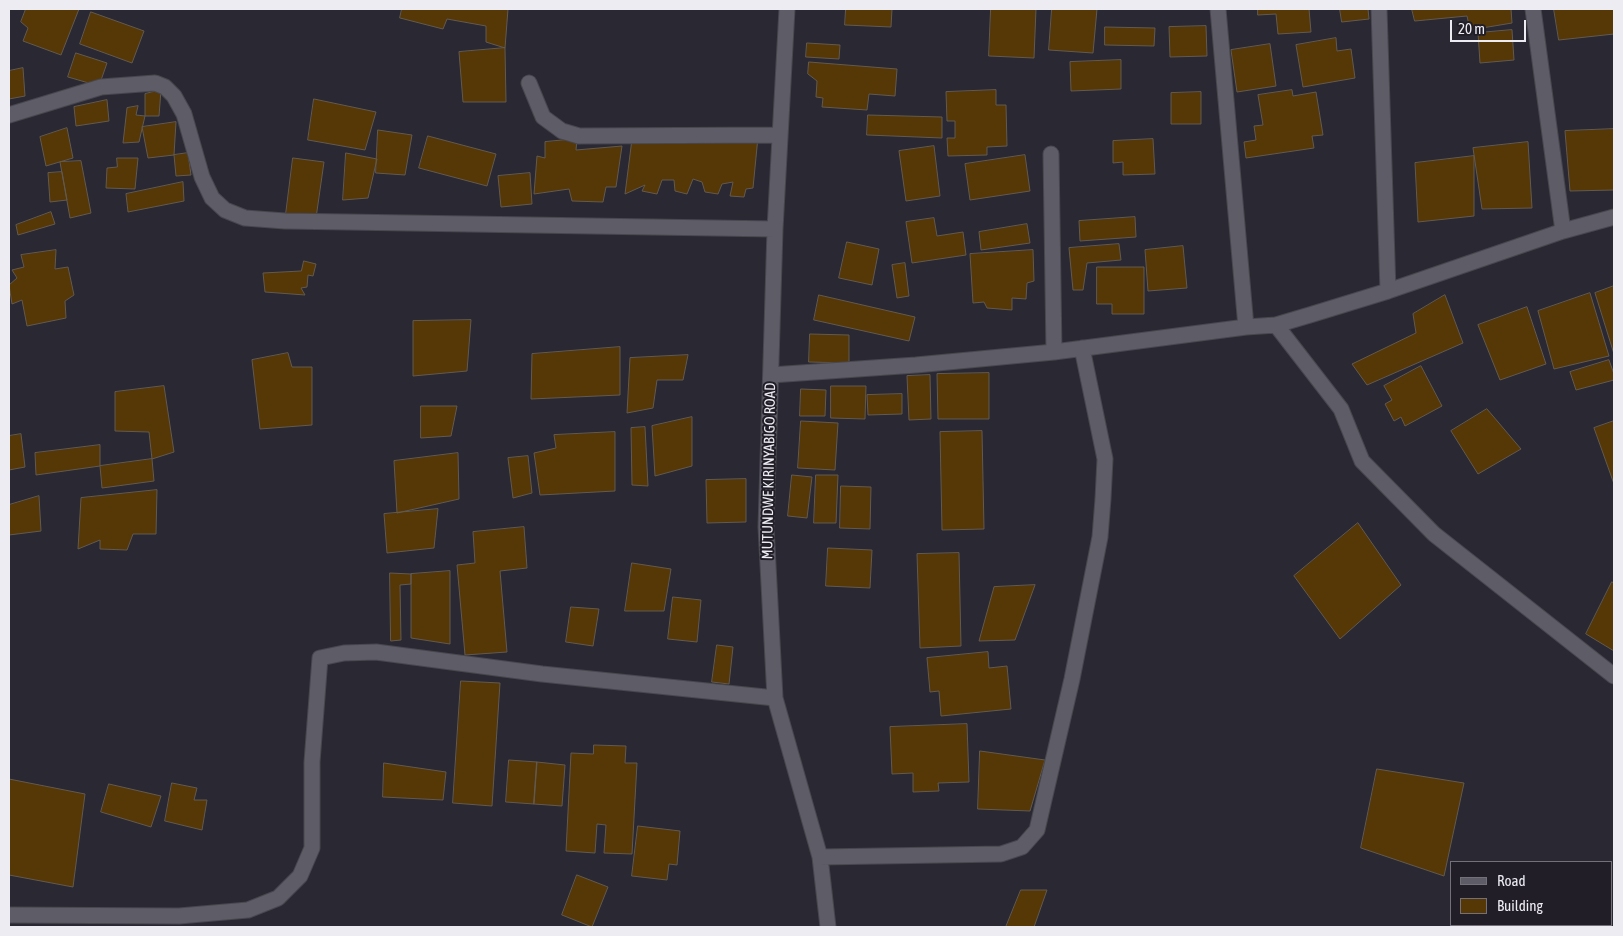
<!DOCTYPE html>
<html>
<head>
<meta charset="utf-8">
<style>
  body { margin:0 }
  #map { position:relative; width:1623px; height:936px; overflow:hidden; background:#2a2832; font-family:"Asap Condensed",sans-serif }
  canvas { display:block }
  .frame { position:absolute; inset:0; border:10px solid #eeecf3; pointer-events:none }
  .legend { position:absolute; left:1450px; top:861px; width:162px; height:65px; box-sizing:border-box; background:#211e28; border:1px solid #737079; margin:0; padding:6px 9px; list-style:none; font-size:15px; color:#eeecf3 }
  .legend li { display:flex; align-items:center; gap:10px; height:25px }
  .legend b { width:25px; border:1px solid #737079 }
  .scale { position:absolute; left:1450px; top:20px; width:76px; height:22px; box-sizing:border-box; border:2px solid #eeecf3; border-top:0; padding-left:6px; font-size:15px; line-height:18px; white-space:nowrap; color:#eeecf3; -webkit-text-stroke:4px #211e28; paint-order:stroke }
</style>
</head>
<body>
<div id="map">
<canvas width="1623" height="936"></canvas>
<div class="frame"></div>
<ul class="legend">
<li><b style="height:6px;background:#5e5c67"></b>Road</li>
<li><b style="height:14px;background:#563706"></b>Building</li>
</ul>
<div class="scale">20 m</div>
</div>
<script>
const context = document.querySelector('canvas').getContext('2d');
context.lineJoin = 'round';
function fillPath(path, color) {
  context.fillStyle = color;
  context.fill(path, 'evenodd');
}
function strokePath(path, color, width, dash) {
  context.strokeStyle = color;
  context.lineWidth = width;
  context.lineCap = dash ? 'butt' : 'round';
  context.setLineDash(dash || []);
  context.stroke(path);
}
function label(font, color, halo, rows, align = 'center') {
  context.font = font + ' "Asap Condensed",sans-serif';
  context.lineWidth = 4;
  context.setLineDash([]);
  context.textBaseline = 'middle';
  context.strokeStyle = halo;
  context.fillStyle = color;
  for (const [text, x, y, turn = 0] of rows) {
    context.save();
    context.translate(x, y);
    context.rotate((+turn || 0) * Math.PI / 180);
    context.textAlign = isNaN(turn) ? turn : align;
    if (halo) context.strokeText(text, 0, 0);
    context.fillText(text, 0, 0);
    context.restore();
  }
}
const building = new Path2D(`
  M26,9H79L61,55L23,41L28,28L21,22Z
  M402,9H508L505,48L486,42V26L447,19L443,29L400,18Z
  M846,9H892L891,27L845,25Z
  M991,9H1036L1034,58L989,56Z
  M1052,9H1097L1093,53L1049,50Z
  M1258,9H1309L1311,32L1278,34L1276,14L1258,15Z
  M1340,9H1368L1369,19L1342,22Z
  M1412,9H1511L1512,23L1470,30L1467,16L1415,21Z
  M1554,9H1614V34L1559,40Z
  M91,12L144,31L132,63L80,44Z
  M1206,26L1207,56L1170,57L1169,27Z
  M1105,27L1155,28L1154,46L1105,45Z
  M1512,30L1514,60L1480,63L1478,33Z
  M1336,38L1337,51L1351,49L1355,78L1303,87L1296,45Z
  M807,43L840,45L839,59L806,57Z
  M1270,44L1276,86L1237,92L1231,50Z
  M505,48L506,102H463L459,52Z
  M76,53L107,63L99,86L68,77Z
  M1121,60V89L1071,91L1070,62Z
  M809,62L897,69L895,96L869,94L867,110L822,107L823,98L816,97L817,81L808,74Z
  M23,68L25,96L9,99V71Z
  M161,90L159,116H145V94Z
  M996,90V105H1006L1007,146L987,147V155L948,156L947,138H955V121H947L946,92Z
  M1292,90L1293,96L1316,92L1323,135L1312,136L1314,148L1246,158L1244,142L1256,140L1254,126L1263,125L1258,95Z
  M1201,92V124H1171V93Z
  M314,99L376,112L365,150L308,140Z
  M107,100L109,121L76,126L74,107Z
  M138,106L136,115L145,116L139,142L123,143L127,108Z
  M868,115L942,117V138L867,135Z
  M176,122L174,155L148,158L142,127Z
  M67,128L73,158L46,166L40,137Z
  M1614,129V190L1570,191L1565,131Z
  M378,130L412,135L405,175L376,173Z
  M428,136L496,154L487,186L419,168Z
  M758,137L753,188L746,189L744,197L730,196L733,182L722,184L718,194L705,192L702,182L693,179L687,194L675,191L674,180H662L657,194L642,191L645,185L625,194L632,139Z
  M577,139L576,150L622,146L616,187H606L603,202L572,201L569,189L534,194L537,156L545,158V142Z
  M1153,139L1155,174L1123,175V162L1113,163V141Z
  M1528,142L1532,208L1482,209L1473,148Z
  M934,146L940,196L906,201L899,151Z
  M188,153L191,175L176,176L174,155Z
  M346,153L377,159L368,198L343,200Z
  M1025,155L1030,191L970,200L965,164Z
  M1474,156V216L1418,222L1415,163Z
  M117,158H138L135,189L106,188L107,168L117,167Z
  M293,158L324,162L316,218L286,214Z
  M81,161L91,213L70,218L60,162Z
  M62,172L67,200L50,202L48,173Z
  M530,173L532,204L501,207L498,176Z
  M183,182L184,201L128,212L126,194Z
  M51,212L55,224L18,235L16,225Z
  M1135,217L1136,237L1080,241L1079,221Z
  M934,218L937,236L963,232L966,255L912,263L906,222Z
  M1027,224L1030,243L981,250L979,232Z
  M847,242L879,249L872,285L839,278Z
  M1119,244L1121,260L1087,263L1083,290H1073L1069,248Z
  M1183,246L1187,288L1148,291L1145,250Z
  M56,250L55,269L68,267L74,295L65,301L66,318L27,326L22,300L12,304L9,285L17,278L12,270L24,267L21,255Z
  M1033,250L1034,281L1027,283L1026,299L1012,298V310L987,308L984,302L973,303L970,254Z
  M304,261L316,264L313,276L308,275L307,287L301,288L305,295L265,292L263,273L301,271Z
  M905,263L909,296L897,298L892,265Z
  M1097,267H1144V314H1112V304H1097Z
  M1614,286V354L1595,293Z
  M1590,293L1609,356L1554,369L1538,311Z
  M819,295L915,317L909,341L814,320Z
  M1445,295L1463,343L1367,385L1352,364L1416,333L1413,314Z
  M1527,307L1546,364L1500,380L1478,325Z
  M471,320L467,371L413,376V321Z
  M810,334L849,335V363L809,362Z
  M620,347V395L531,399L532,354Z
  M288,353L292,367H312V425L260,429L252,360Z
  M688,355L683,380H657L653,408L627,413L630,358Z
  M1609,360L1614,374V380L1576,390L1570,372Z
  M1421,366L1442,406L1405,426L1401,417L1394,421L1385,404L1392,400L1384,386Z
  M989,373V419H938L937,374Z
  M930,375L931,419L909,420L907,376Z
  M164,386L174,452L152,459L149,432L115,431V392Z
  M831,386H866L865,419L831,418Z
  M801,389L826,390L825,416H800Z
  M902,394V414L868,415L867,395Z
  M421,406H457L451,436L421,438Z
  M1487,409L1521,449L1478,474L1451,431Z
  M692,417V466L655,476L652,426Z
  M801,421L838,423L835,470L798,468Z
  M1614,421V484L1594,428Z
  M645,427L648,486L632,485L631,428Z
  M982,431L984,529L942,530L940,432Z
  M615,432V491L540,495L534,453L556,448L554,435Z
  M21,434L25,467L9,470V436Z
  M100,445V466L36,475L35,453Z
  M458,453L459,499L397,513L394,461Z
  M528,456L532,493L513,498L508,458Z
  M152,459L154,481L102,488L100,466Z
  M792,475L812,477L807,518L788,516Z
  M816,475H838L836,523H814Z
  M746,479V522L707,523L706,480Z
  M841,486L871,487L870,529L840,528Z
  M157,490L156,534H133L127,550L100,549V540L78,549L81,498Z
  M39,496L41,531L9,535V505Z
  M438,509L434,548L387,553L384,514Z
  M1358,523L1401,585L1340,639L1294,576Z
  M524,527L527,568L500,571L507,652L465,655L457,565L475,563L473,532Z
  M828,548L872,550L870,588L826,586Z
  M959,553L961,646L920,648L917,554Z
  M632,563L671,569L664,611H625Z
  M450,571V644L411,638V574Z
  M390,573L411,574V584L400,585L401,640L391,641Z
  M1612,582L1614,583V651L1586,634Z
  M1035,585L1015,640L979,641L994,587Z
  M673,597L701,600L697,642L668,639Z
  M571,607L599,609L593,646L566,642Z
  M717,645L733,647L729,684L712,682Z
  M988,652L989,668L1007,666L1011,709L941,716L939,691L930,692L927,658Z
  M461,681L500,683L492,806L453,803Z
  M967,724L969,782L938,783L939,791L913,792V773L892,774L890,727Z
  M594,745L626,746L625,763H637L632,854L604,853L606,825L597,824L595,853L566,851L571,753L593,754Z
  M980,751L1045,760L1030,811L978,809Z
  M509,760L537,762L534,804L506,802Z
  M537,762L565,765L562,806L534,804Z
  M384,763L446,772L443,800L383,797Z
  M1377,769L1464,783L1444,876L1361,848Z
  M9,779L85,794L73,887L9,875Z
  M172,783L197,788L194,800H207L202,830L165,821Z
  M109,784L161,796L151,827L101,812Z
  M638,826L680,831L677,865L669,864L667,880L632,876Z
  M577,875L608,887L592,927L562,915Z
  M1021,890H1047L1034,927H1006Z`);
fillPath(building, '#563706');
strokePath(building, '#625a50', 1);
const street = new Path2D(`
  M787,9L775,229L766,527L775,698L820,857L828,927
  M1218,9L1246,327
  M1379,9L1388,291
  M1533,9L1563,231
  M529,83L543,117L562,131L579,136L779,135
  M9,115L101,87L155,83L165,87L174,96L184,114L202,177L212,198L225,210L245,218L285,221L775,229
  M1051,154L1054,352
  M1276,325L1341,409L1362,461L1434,534L1614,676
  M771,375L916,365L1054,352L1246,327L1276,325L1313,314L1388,291L1563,231L1614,217
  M820,857L1001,854L1022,847L1037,830L1072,679L1100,537L1103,499L1105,459L1082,348
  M9,915L179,916L248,910L278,898L300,876L312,848V762L320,658L344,653L376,652L542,674L775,698`);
strokePath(street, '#48464e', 17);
strokePath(street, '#5e5c67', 15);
label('15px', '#eeecf3', '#211e28', [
  ["MUTUNDWE KIRINYABIGO ROAD",769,471,-89]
]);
</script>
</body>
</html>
